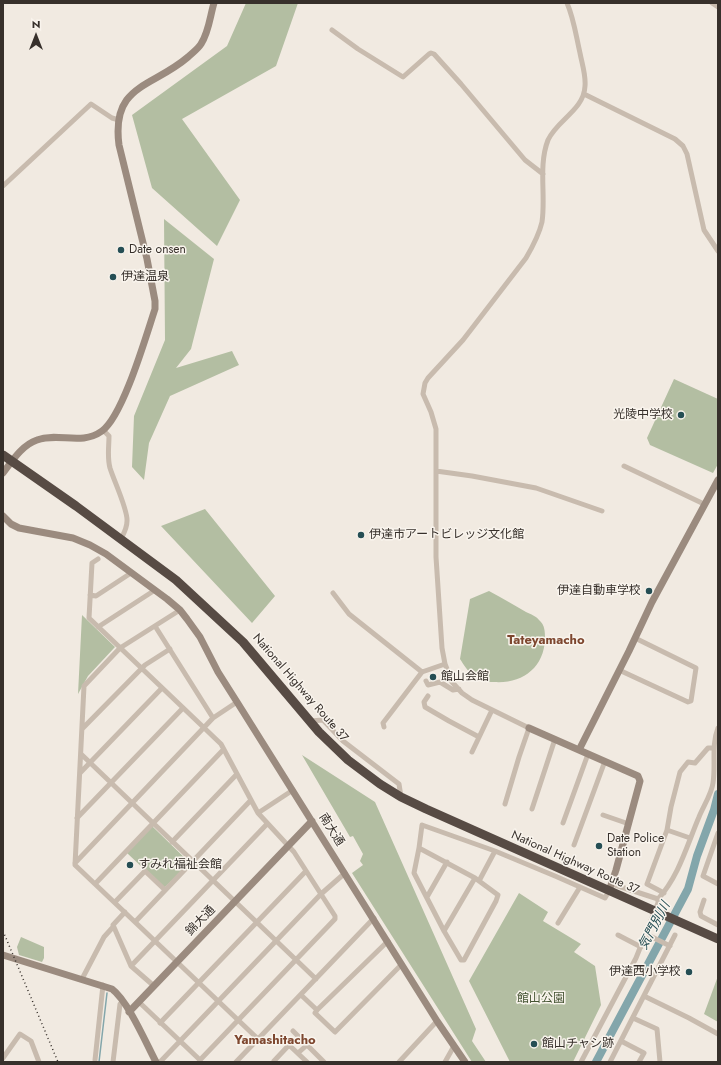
<!DOCTYPE html>
<html>
<head>
<meta charset="utf-8">
<style>
  body { margin:0 }
  #map { position:relative; width:721px; height:1065px; overflow:hidden; background:#f1eae1; font-family:Jost,sans-serif }
  canvas { display:block }
  .frame { position:absolute; inset:0; border:4px solid #37302b; pointer-events:none }
  .north { position:absolute; left:16px; top:16px; width:40px; height:40px; -webkit-text-stroke:3px #f9f4ed; paint-order:stroke; rotate:0deg; font-size:11px; font-weight:700; line-height:16px; text-align:center; color:#37302b }
  .north::after { content:''; display:block; margin:auto; width:14px; height:18px; background:#37302b; clip-path:polygon(50% 0,100% 100%,50% 72%,0 100%) }
</style>
</head>
<body>
<div id="map">
<canvas width="721" height="1065"></canvas>
<div class="frame"></div>
<div class="north">N</div>
</div>
<script>
const context = document.querySelector('canvas').getContext('2d');
context.lineJoin = 'round';
function fillPath(path, color) {
  context.fillStyle = color;
  context.fill(path, 'evenodd');
}
function strokePath(path, color, width, dash) {
  context.strokeStyle = color;
  context.lineWidth = width;
  context.lineCap = dash ? 'butt' : 'round';
  context.setLineDash(dash || []);
  context.stroke(path);
}
function label(font, color, halo, rows, align = 'center') {
  context.font = font + ' Jost,"Noto Sans JP",sans-serif';
  context.lineWidth = 3;
  context.setLineDash([]);
  context.textBaseline = 'middle';
  context.strokeStyle = halo;
  context.fillStyle = color;
  for (const [text, x, y, turn = 0] of rows) {
    context.save();
    context.translate(x, y);
    context.rotate((+turn || 0) * Math.PI / 180);
    context.textAlign = isNaN(turn) ? turn : align;
    if (halo) context.strokeText(text, 0, 0);
    context.fillText(text, 0, 0);
    context.restore();
  }
}
fillPath(new Path2D(`
  M246,3H298L276,66L182,119L240,200L217,246L152,188L132,115L227,46Z
  M164,219L214,259L191,349L176,368L232,351L239,365L170,396L149,443L144,480L132,467L134,416L165,340Z
  M674,379L718,399V464L713,473L650,445L647,438Z
  M205,509L275,596L252,623L161,526Z
  M489,591C502,598 514,605 526,612C530,614 536,616 539,620C545,625 545,632 545,639C544,668 522,684 494,682C486,682 480,680 474,676C468,672 464,665 460,659L470,599Z
  M82,615L115,647L88,676L78,694Z
  M302,755L375,802L476,1029L472,1041L486,1062H472L352,873L363,865L360,861L363,854L353,836L350,837Z
  M151,827H153L190,863L164,888L127,853Z
  M519,893L548,912L543,921L581,944L574,952L595,966L601,1005L573,1062H510L469,981Z
  M21,937L44,947V958L42,962L19,955L17,947Z
  M718,976V1022L704,1014Z`), '#b3bea2');
strokePath(new Path2D(`
  M99,1062L107,993`), '#83a6ab', 1.5);
strokePath(new Path2D(`
  M596,1062L688,889L697,856L714,810L718,794`), '#83a6ab', 8);
strokePath(new Path2D(`
  M712,3L718,7
  M332,30L358,49L403,77L429,54L431,53L434,54L461,84L525,160L543,174
  M584,94L675,139L683,146L687,154L704,230L718,251
  M3,186L91,104L112,118L119,120
  M103,430L109,436C109,447 107,457 110,468C114,481 128,510 127,521C127,528 124,533 121,539
  M624,466L704,504
  M436,471L472,476L536,488L602,511
  M98,559L92,563L89,618L221,744L258,813L294,852L335,916V919L200,1060
  M333,593L349,614L422,672
  M90,595L96,596L131,573
  M180,610L120,648L84,686L75,865L258,1039
  M155,626L213,718
  M98,627L155,590
  M619,670L688,702L691,701L696,668L635,638
  M426,681L428,685L440,682L453,690L459,689
  M428,696L424,702L425,707L449,721L479,737
  M310,721L323,720L343,741L399,784L401,797
  M384,727L383,723L422,672L445,664
  M82,729L145,665L170,649
  M472,752L492,710
  M81,754L316,979
  M80,773L162,688
  M505,804L519,757L529,728L472,700L462,693L452,682L445,664L442,648L436,557V429L431,412L423,394L425,383L428,378L463,340L526,258C533,246 539,235 542,222C546,195 538,166 548,140C557,120 584,110 585,86C586,75 582,64 580,53C576,36 574,19 567,3
  M532,809L555,739
  M258,813L293,790
  M603,815L629,824
  M77,818L183,708
  M563,823L588,754
  M667,830L671,807L680,772L688,762L695,763L708,748H714
  M718,833L703,876L718,884
  M172,842L237,774
  M574,845L605,761
  M419,848L475,878L498,895L496,901L464,960H461L444,931L414,873Z
  M419,848L422,825L495,851
  M75,863L213,718L237,702
  M479,881L495,851L555,876L605,898L609,891
  M95,884L223,750
  M612,884L658,899C679,876 687,845 699,817C703,807 712,793 713,783C716,764 711,746 718,728
  M664,893L647,884L667,830L690,838
  M427,897L447,862
  M704,900L700,912L701,916L718,925
  M115,902L145,871L165,890
  M125,912L113,925L131,966L154,986
  M135,922L251,800
  M558,923L580,887
  M444,931L475,878
  M646,934L670,946
  M618,935L641,947
  M131,966L267,824
  M82,979L104,937L113,927
  M301,995L317,1010L315,1013L335,1032L402,964
  M644,996L689,1018L718,1034
  M139,1002L200,1060L199,1062
  M317,1010L388,941
  M633,1018L657,1029L660,1062
  M160,1023L306,871
  M293,1031L324,1062
  M621,1041L644,1053L639,1062
  M298,1053L307,1045
  M3,1058L20,1034L31,1041L39,1062
  M95,1060L103,985
  M113,1062L120,1004L123,1001
  M160,1062L321,894L345,873
  M236,1062L374,918
  M275,1062L274,1061L289,1045L307,1062
  M399,1062L437,1021
  M445,1062L454,1046
  M581,1062L636,958L658,903V899
  M610,1062L675,935`), '#c8bbae', 5);
strokePath(new Path2D(`
  M3,473C12,461 22,445 37,440C59,432 81,446 102,431C123,416 146,336 155,309V301L147,259L119,145C111,84 152,88 188,57C192,53 198,49 201,44C209,32 210,16 214,3
  M3,516L11,524L19,528L73,538L90,545L106,554L167,599L180,610L187,619L200,637L218,672L237,702L437,1021L465,1062
  M529,728L638,776L640,781L616,870L609,891
  M579,750L629,651L652,602L718,480
  M3,955L112,989C128,1001 146,1043 156,1062
  M129,1012L312,821`), '#9b8b7f', 7);
strokePath(new Path2D(`
  M3,455L76,506L176,580L243,642L319,732L348,760L380,784L401,797L426,809L718,939`), '#574b44', 9);
strokePath(new Path2D(`
  M3,931L58,1062`), '#37302b', 1.5, [1, 3]);
for (const [x, y, r, color] of [
  [121,250,4,"#254e54"],
  [113,277,4,"#254e54"],
  [681,415,4,"#254e54"],
  [361,535,4,"#254e54"],
  [649,591,4,"#254e54"],
  [433,677,4,"#254e54"],
  [599,846,4,"#254e54"],
  [130,865,4,"#254e54"],
  [689,972,4,"#254e54"],
  [534,1044,4,"#254e54"]
]) {
  const dot = new Path2D();
  dot.arc(x, y, r, 0, 2 * Math.PI);
  context.fillStyle = color;
  context.fill(dot);
  strokePath(dot, '#f9f4ed', 1.5);
}
label('12px', '#37302b', '#f9f4ed', [
  ["Date onsen",129,250],
  ["伊達温泉",121,277],
  ["光陵中学校",673,415,"right"],
  ["伊達市アートビレッジ文化館",369,535],
  ["伊達自動車学校",641,591,"right"],
  ["館山会館",441,677],
  ["Date Police",607,839],
  ["Station",607,853],
  ["すみれ福祉会館",138,865],
  ["伊達西小学校",681,972,"right"],
  ["館山チャシ跡",542,1044]
], 'left');
label('12px', '#37302b', '#f9f4ed', [
  ["National Highway Route 37",300,688,49],
  ["南大通",331,830,58],
  ["National Highway Route 37",575,863,24],
  ["錦大通",201,921,-46]
]);
label('12px', '#445332', '#f9f4ed', [
  ["館山公園",541,999]
]);
label('bold 13px', '#7d462e', '#f9f4ed', [
  ["Tateyamacho",546,641],
  ["Yamashitacho",275,1041]
]);
label('italic 13px', '#254e54', '#f9f4ed', [
  ["気門別川",655,926,-62]
]);
</script>
</body>
</html>
